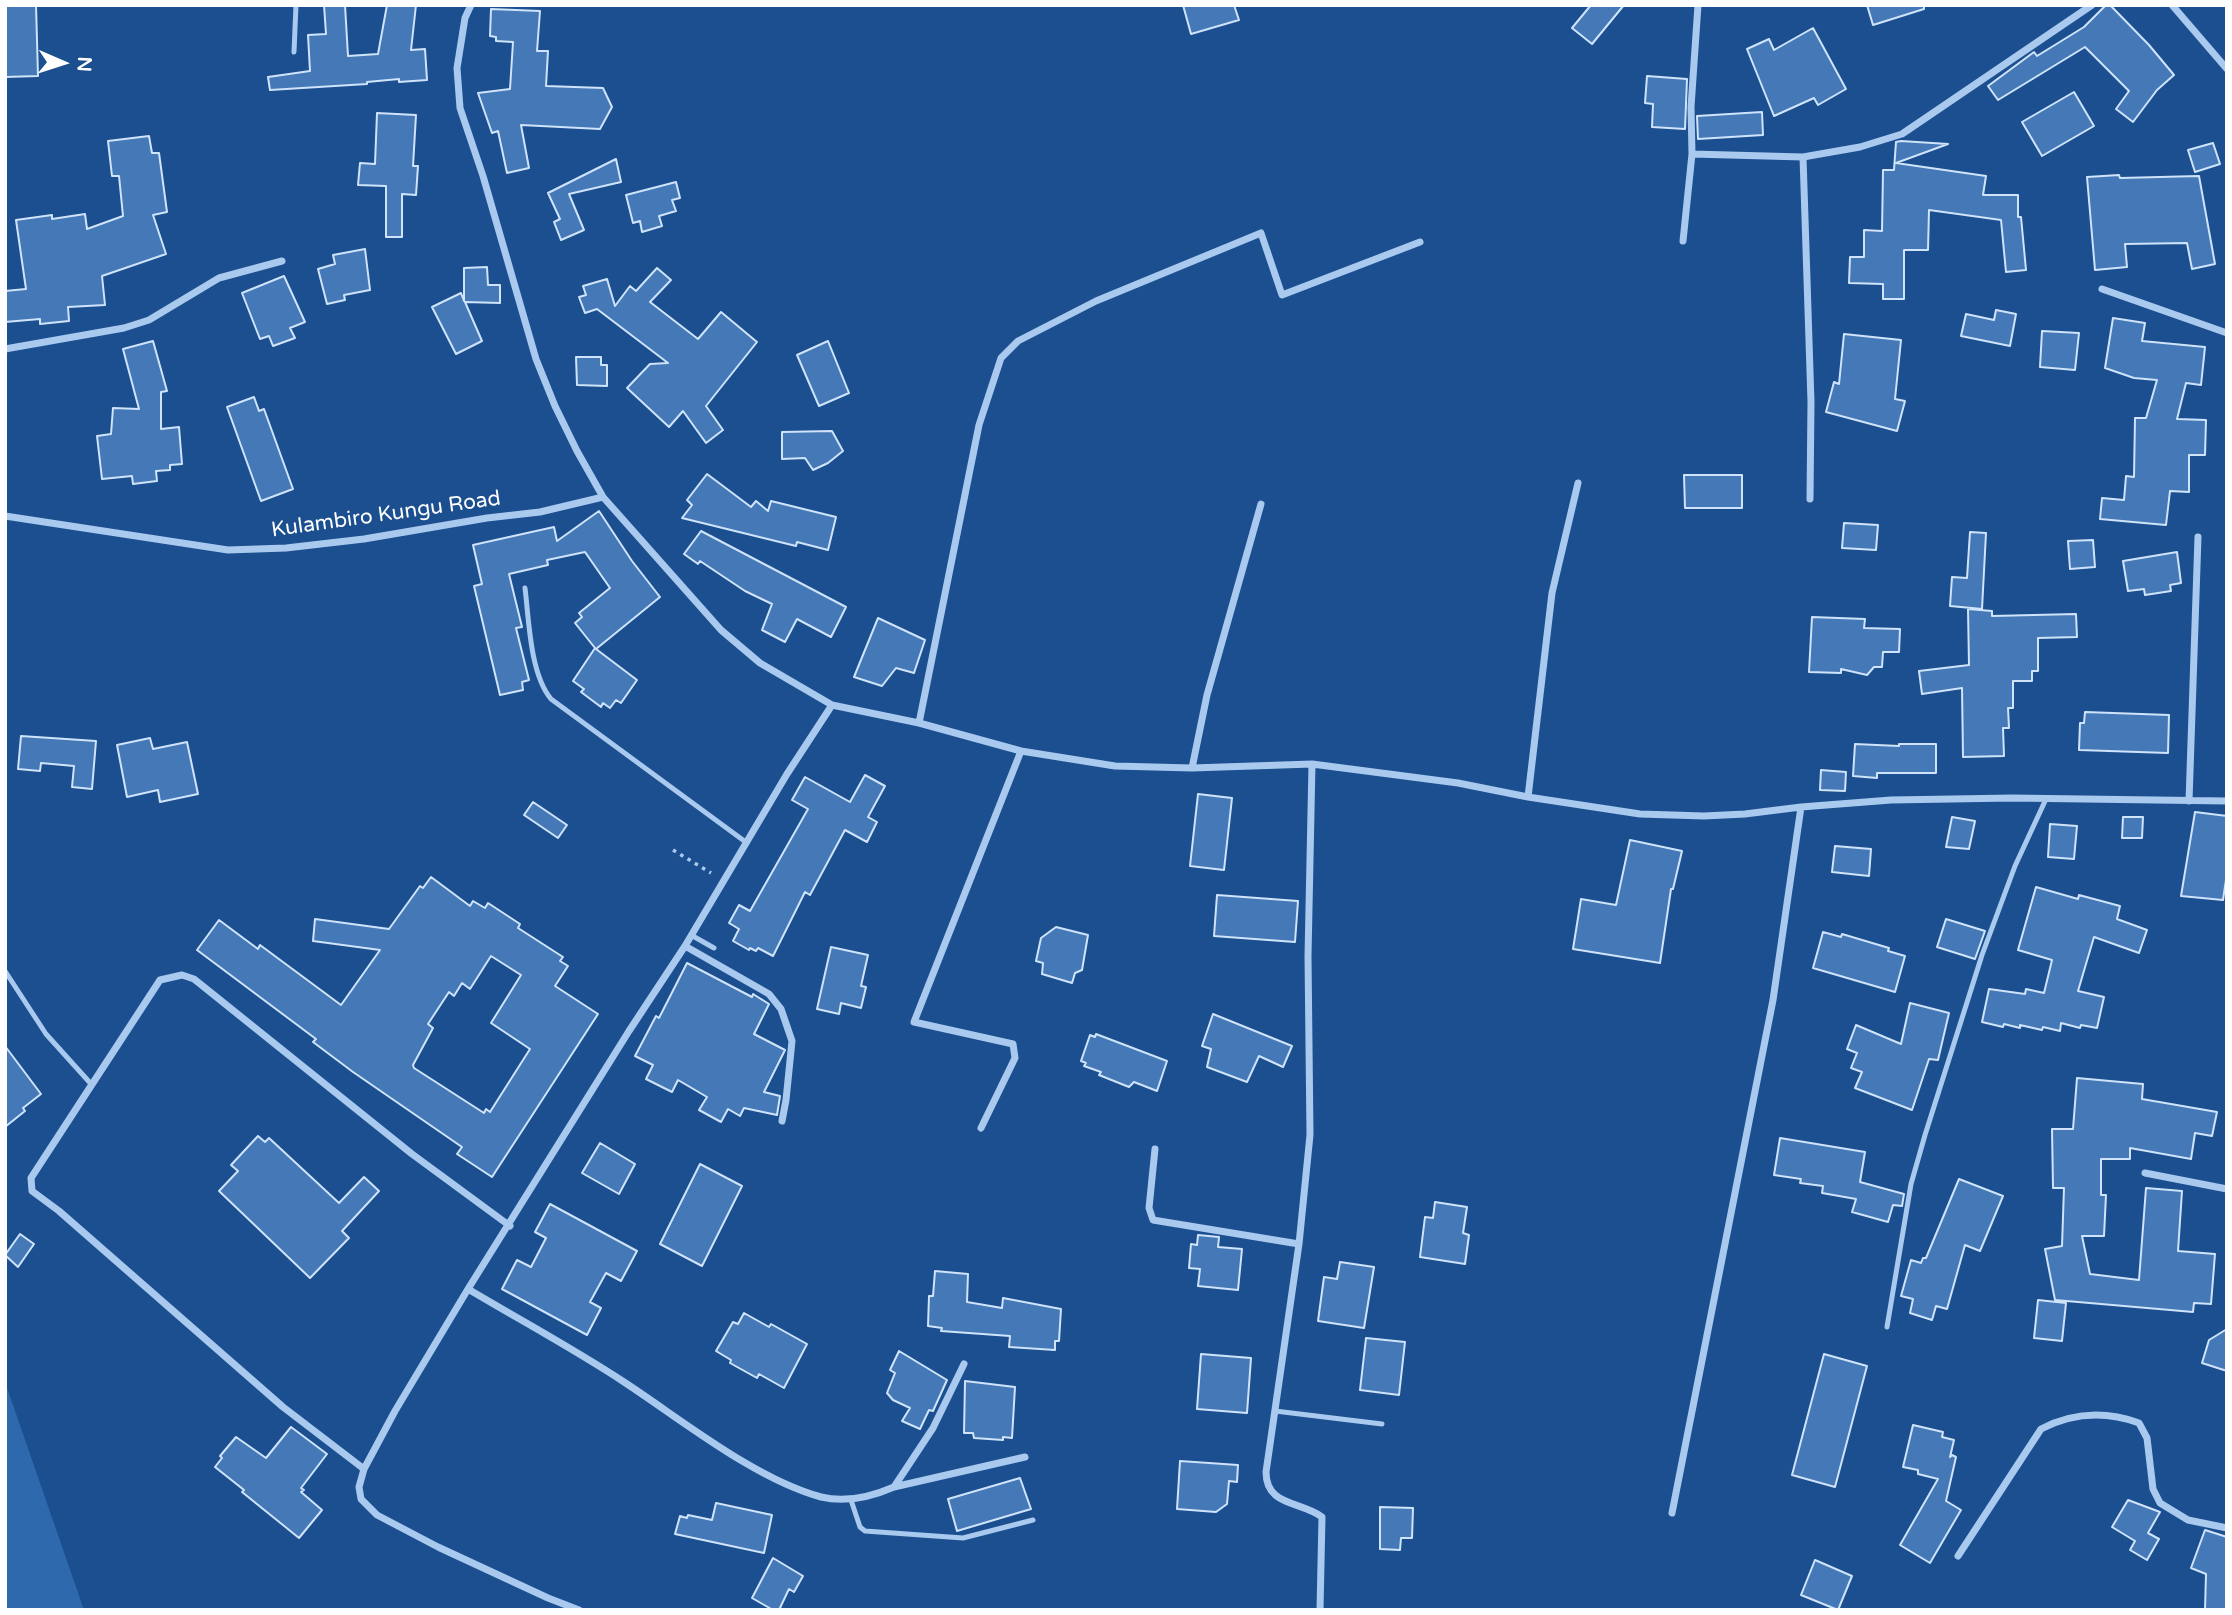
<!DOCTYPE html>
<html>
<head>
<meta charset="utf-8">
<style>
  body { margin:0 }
  #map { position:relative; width:2232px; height:1615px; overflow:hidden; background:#1b4f8f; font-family:"Varela Round",sans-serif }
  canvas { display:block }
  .frame { position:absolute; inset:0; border:7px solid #fff; pointer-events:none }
  .north { position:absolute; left:28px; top:28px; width:70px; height:70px; -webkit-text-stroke:5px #1b4f8f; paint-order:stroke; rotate:93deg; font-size:19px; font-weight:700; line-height:28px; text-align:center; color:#fff }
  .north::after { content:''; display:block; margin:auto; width:24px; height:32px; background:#fff; clip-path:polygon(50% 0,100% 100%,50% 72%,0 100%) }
</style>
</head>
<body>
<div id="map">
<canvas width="2232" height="1615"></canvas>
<div class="frame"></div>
<div class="north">N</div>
</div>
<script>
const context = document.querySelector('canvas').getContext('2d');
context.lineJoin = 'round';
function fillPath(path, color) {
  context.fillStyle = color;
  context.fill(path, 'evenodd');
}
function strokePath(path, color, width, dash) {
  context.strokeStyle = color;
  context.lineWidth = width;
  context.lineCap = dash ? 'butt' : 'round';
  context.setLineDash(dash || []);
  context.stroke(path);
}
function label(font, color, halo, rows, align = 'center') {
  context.font = font + ' "Varela Round",sans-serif';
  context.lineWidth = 6;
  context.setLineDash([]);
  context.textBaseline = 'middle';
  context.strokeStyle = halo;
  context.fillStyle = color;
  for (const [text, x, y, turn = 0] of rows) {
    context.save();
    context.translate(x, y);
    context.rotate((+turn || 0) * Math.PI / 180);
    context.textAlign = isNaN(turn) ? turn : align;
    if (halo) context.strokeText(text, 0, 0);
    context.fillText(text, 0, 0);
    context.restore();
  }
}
fillPath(new Path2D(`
  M5,1382L84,1610H5Z`), '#2e69ad');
const building = new Path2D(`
  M5,5H36L38,76L5,77Z
  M324,5H345L348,56L378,54L387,5H416L411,50L425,49L427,80L399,82V79L367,82V84L270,90L268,77L310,71L308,35L326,34Z
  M1183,5H1234L1239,20L1191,34Z
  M1591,5H1624L1592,44L1572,28Z
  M1867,5H1924V9L1873,25Z
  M2106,5H2110L2149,45L2174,75L2157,90L2133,122L2116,109L2129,91L2085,47L1998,100L1988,86L2034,52L2037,56L2084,27Z
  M491,9L540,11L537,51H548L546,86L603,88L612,107L600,129L521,125L529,168L507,173L498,131L492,133L478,93L510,89L513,42L496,41V37L490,36Z
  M1813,28L1846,89L1818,105L1814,98L1774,116L1747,49L1769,39L1774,50Z
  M1647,76L1687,79L1685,129L1652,127L1653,104L1645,103Z
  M2074,92L2094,126L2042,156L2022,122Z
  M1762,112L1763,135L1698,139L1697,116Z
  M377,113L416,115L413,166H418L416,195L402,194V237H386V186L358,185L360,163L375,164Z
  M149,136L152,153H159L167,212L153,215L166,254L102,276L105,305L68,307L69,321L40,324V319L5,322V291L26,289L16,220L52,215V219L85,214L87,229L123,216L119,176H112L108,141Z
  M1901,141L1948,144L1896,163L1986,176L1983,195H2018V217H2021L2026,270L2006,272L2001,220L1929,210L1928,250H1904V299H1883V284L1849,283L1850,257H1864V230L1882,231L1883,170H1894L1896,142Z
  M2213,143L2220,164L2195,172L2188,150Z
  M616,159L621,182L569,194L584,230L561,240L554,222L560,219L548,193Z
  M2119,175L2120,178L2199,176L2215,264L2192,269L2187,243L2125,244L2127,267L2095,270L2087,177Z
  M676,182L680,198L672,200L676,211L659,216L662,226L642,232L640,221L633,223L626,195Z
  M365,249L370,290L344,295L345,300L327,304L318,269L335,264L333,255Z
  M487,267L488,285H500V303L465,302L482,341L456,354L432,307L461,293L464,301V268Z
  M657,268L671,280L650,302L698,339L721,312L757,342L706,406L723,430L706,443L683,411L669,427L627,388L650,364L668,363L597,309L585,313L579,297L586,295L583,286L607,279L615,306L630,286L636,291Z
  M284,276L305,322L290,328L295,338L273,346L269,336L260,339L242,293Z
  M1996,310L2016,314L2010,346L1961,336L1966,314L1994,320Z
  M2113,318L2145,323L2142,341L2205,347L2201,385L2186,383L2177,419L2206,420L2205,455H2189V492L2170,491L2166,525L2100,519L2102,498L2124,500L2126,476L2134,477L2135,418H2146L2157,380L2134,378L2105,368Z
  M2042,331L2079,333L2075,370L2040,367Z
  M1844,334L1901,340L1895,399L1905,401L1897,431L1826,412L1834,382L1839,384Z
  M153,341L167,391L161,392V429L179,427L182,464L170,465V470L156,471L157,481L133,484L132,476L102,479L97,436L111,434L113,408L139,409L123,349Z
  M828,341L849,393L819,406L797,355Z
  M576,357H601V365H607V386L577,385Z
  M254,397L259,411L264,409L293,489L261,501L227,407Z
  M832,431L843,451L828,463L813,470L805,458L782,459V432Z
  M707,474L751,507L756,501L768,511L771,501L836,517L828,550L797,542L796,546L682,518L692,505L687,500Z
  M1684,475H1742V508H1685Z
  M599,511L632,561L660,597L596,649L637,680L621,703L616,700L610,708L603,703L601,707L581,692L584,689L573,681L595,648L575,623L582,617L579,613L610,588L585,552L547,560L548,565L509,574L522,627L516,628L529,680L522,682L523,690L500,695L474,586L482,584L473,545L554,527L557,541Z
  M1844,523L1878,525L1876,550L1842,548Z
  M701,531L846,607L831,637L797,619L785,642L762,630L772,604L745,591L700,561L698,564L684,554Z
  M1970,532L1986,533L1982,609L1950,606L1952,577L1967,578Z
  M2093,540L2095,567L2070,569L2068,541Z
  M2177,552L2181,583L2170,585L2171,591L2145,595L2144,589L2128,591L2123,561Z
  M1968,609L1992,611V616L2076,614L2077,637L2038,638V671H2032V681H2013V708H2008L2009,728H2003L2004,756L1963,757L1962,688L1922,694L1919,671L1969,665Z
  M1812,617L1865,619L1864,628L1900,629L1899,652H1883L1882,667H1874L1867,675L1841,669V673L1809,672Z
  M878,618L925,640L914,673L896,668L882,686L854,677Z
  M2085,712L2169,715L2168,753L2079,750L2080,723H2084Z
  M21,736L96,741L92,789L72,787L74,766L41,763L40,771L18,769Z
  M150,738L153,749L187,742L198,794L160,802L158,790L127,797L117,745Z
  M1855,744L1899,746V744H1936V773H1877V778L1853,776Z
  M1821,770L1846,772L1845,791L1820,790Z
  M865,775L885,786L868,817L877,822L867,842L845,830L810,895L805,892L773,956L758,948L756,951L750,948L749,950L733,941L739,929L729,923L739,905L750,911L808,809L792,800L805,777L850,802Z
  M1198,794L1232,798L1224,870L1190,866Z
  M533,802L567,825L558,838L524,815Z
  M2195,812L2227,816V873L2223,900L2181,896Z
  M1952,817L1975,821L1969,849L1946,847Z
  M2123,817H2143L2142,838H2122Z
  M2050,824L2077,826L2074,859L2048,857Z
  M1630,840L1682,851L1673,889H1671L1660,963L1573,949L1581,899L1616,905Z
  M1835,846L1871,849L1869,876L1832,872Z
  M431,877L470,906L473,901L485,908L488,903L520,924L518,928L563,957L560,961L568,966L555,986L598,1014L492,1177L457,1154L462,1147L353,1072L313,1042L316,1039L197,950L219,920L258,949L260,945L341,1005L380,950L313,941L315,919L389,929L420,886L423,888ZM491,956L521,975L491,1023L530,1049L490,1112L486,1109L484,1113L414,1068L413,1065L433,1028L428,1024L449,992L454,996L462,983L470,989Z
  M2036,887L2078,899L2079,895L2120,906L2117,919L2147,930L2139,953L2094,937L2078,991L2104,997L2097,1028L2081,1025L2080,1028L2061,1023L2060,1031L2043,1027L2042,1030L2020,1025V1028L2004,1024L2003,1027L1982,1022L1989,989L2025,994L2026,989L2044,993L2052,960L2018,950Z
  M1217,895L1298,901L1295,942L1214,936Z
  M1946,919L1985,931L1975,959L1937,947Z
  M1056,927L1088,935L1082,970L1075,973L1072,983L1042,974L1043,963L1036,961L1041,938Z
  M1823,932L1841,937L1842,934L1889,948L1888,951L1905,956L1895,992L1813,968Z
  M831,947L868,955L861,986L866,987L861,1008L841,1003L839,1014L817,1009Z
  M687,963L752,997L753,994L769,1004L754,1034L785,1050L764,1092L780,1096L777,1115L744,1108L740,1116L728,1109L721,1122L699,1110L707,1097L678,1080L672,1092L646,1079L653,1065L635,1056L656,1016L659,1018Z
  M1910,1003L1949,1013L1938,1060L1929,1059L1912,1110L1855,1088L1862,1072L1851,1068L1857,1053L1847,1049L1856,1025L1901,1044Z
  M1213,1014L1292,1046L1283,1067L1259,1056L1247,1082L1207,1067L1211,1049L1202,1046Z
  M1096,1034L1167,1061L1157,1091L1134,1082L1129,1087L1099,1075L1101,1072L1084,1066L1086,1063L1081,1061L1090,1035L1095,1037Z
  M5,1046L41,1094L23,1108L25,1111L5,1127Z
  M2077,1078L2143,1084L2142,1099L2217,1112L2212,1136L2195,1133L2191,1159L2130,1148V1159H2101V1195H2106L2104,1236H2082L2090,1274L2139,1280L2146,1188L2182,1191L2178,1251L2215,1254L2211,1304L2194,1303L2193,1312L2055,1300L2045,1249L2062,1246L2064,1188H2053L2052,1129H2073Z
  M258,1136L265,1142L269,1138L339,1203L364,1177L379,1191L342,1231L349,1238L310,1278L219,1191L238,1171L231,1165Z
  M1780,1138L1865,1152L1860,1182L1904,1194L1902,1206L1893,1205L1888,1222L1852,1212L1856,1199L1822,1193L1823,1186L1800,1183L1801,1179L1774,1175Z
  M600,1143L635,1164L619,1194L582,1173Z
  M700,1164L742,1186L702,1266L660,1244Z
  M1959,1179L2003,1196L1980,1251L1965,1245L1947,1309L1936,1306L1932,1320L1910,1313L1913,1299L1901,1296L1911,1260L1921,1263L1923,1258H1926Z
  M1435,1202L1467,1207L1463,1233L1469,1235L1465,1264L1420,1257L1425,1217L1433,1218Z
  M550,1204L637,1251L621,1281L606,1273L590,1302L601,1308L587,1335L502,1289L517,1260L531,1267L546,1238L535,1232Z
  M20,1234L34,1244L18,1267L5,1255Z
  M1198,1235L1219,1237L1218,1247L1242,1249L1238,1290L1198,1286L1200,1269L1189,1268L1191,1244L1197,1245Z
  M1340,1262L1374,1267L1364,1328L1318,1321L1324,1277L1337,1279Z
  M935,1271L968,1274L967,1302L1002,1308L1003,1298L1061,1309L1059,1341H1055V1350L1009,1347L1010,1336L941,1331L942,1328L928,1326L929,1296H933Z
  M2038,1300L2066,1303L2062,1341L2034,1338Z
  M744,1313L769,1327L771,1324L807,1344L784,1388L759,1374L757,1378L730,1363L731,1360L716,1351L733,1322L738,1324Z
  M2227,1329V1371L2202,1363L2209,1340Z
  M1366,1338L1405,1342L1399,1395L1360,1390Z
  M899,1351L947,1380L933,1411L929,1410L920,1429L902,1421L910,1408L893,1400L887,1393L895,1373L890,1370Z
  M1201,1354L1251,1358L1247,1413L1197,1409Z
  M1824,1354L1867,1366L1835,1487L1792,1475Z
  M965,1381L1015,1387L1012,1438L1003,1437V1440L974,1438L973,1433H964Z
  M1913,1425L1943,1432L1942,1437L1954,1440L1950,1457L1952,1455L1956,1457L1946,1501L1961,1510L1930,1563L1900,1545L1938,1479L1918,1474V1470L1903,1467Z
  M291,1427L327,1454L301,1488L304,1490L301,1492L322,1510L299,1538L242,1492L244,1490L215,1467L222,1458L220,1456L236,1437L266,1458Z
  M1180,1461L1238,1465L1237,1482L1229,1481L1227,1504L1216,1512L1177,1509Z
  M1020,1478L1031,1509L957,1531L948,1499Z
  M2128,1500L2160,1512L2148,1533L2159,1539L2147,1560L2130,1550L2135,1541L2112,1527Z
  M716,1503L772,1515L764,1553L675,1534L680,1516L687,1518L688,1515L712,1520Z
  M1380,1507L1413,1508L1412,1538H1401L1400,1550L1380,1549Z
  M2205,1530L2227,1537V1610H2205L2206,1574L2191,1568Z
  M773,1558L803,1576L794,1592L789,1589L779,1610H773L752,1598Z
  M1815,1560L1852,1576L1838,1610L1801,1595Z`);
fillPath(building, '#4478b7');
strokePath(building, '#cfe3fa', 2);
strokePath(new Path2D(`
  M673,850L711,873`), '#a9c9ee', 3.5, [3.5, 5]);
strokePath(new Path2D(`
  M294,52L296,5
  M525,588C529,620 530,674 551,699L747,843
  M691,935L714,948
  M5,971L46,1034L92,1085
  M1887,1327L1911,1184L1925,1135L1982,955L2015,866L2046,799
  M1275,1411L1382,1424
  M851,1500L860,1527L865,1531L963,1538L1033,1520`), '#a9c9ee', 5);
strokePath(new Path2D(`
  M471,5L465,18L457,68L460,108L483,176L536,359L555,406L577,451L603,497L721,630L760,663L832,705L919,723L1021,751L1115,766L1192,768L1312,764L1458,783L1528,797L1640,814L1704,816L1745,814L1801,807L1891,800L2012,798L2227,801
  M2172,5L2227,69
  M1692,154L1803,157
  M1683,241L1692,154L1691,107L1698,5
  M2102,289L2227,333
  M5,349L124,328L149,320L219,278L282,261
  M1810,499L1811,402L1803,157L1860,147L1902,134L2092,5
  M5,516L228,550L286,548L364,539L487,518L540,512L603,497
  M919,723L979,425L1001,358L1018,341L1096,301L1261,233L1282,295L1420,242
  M1312,764L1308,956L1310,1135L1299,1244L1266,1472C1266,1507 1302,1501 1322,1517L1320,1610
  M1192,768L1207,695L1261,504
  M1528,797L1552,593L1578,483
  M2189,801L2198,537
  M685,946L769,994L781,1009L792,1041L786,1100L782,1121
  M981,1128L1015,1058L1013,1044L914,1022L1021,751
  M1155,1149L1149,1208L1153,1220L1299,1244
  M2145,1173L2227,1189
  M468,1289C520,1320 574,1349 624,1382C682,1420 755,1479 821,1497C846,1503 871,1497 894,1487L1025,1457
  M364,1469L283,1407L59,1211L32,1191L31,1178L160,980L182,975L194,979L412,1154L510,1226
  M894,1487L933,1428L964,1364
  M1672,1513L1773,1000L1801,807
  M1958,1556L2041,1429C2072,1413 2106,1411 2139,1423L2147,1438L2153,1489L2160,1503L2188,1520L2227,1528
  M579,1610L548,1598L438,1547L377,1515L361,1499L359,1487L364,1469L395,1411L468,1289L629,1031L685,946L787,774L832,705`), '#a9c9ee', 7);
label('21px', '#fff', '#1b4f8f', [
  ["Kulambiro Kungu Road",386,515,-8]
]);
</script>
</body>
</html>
